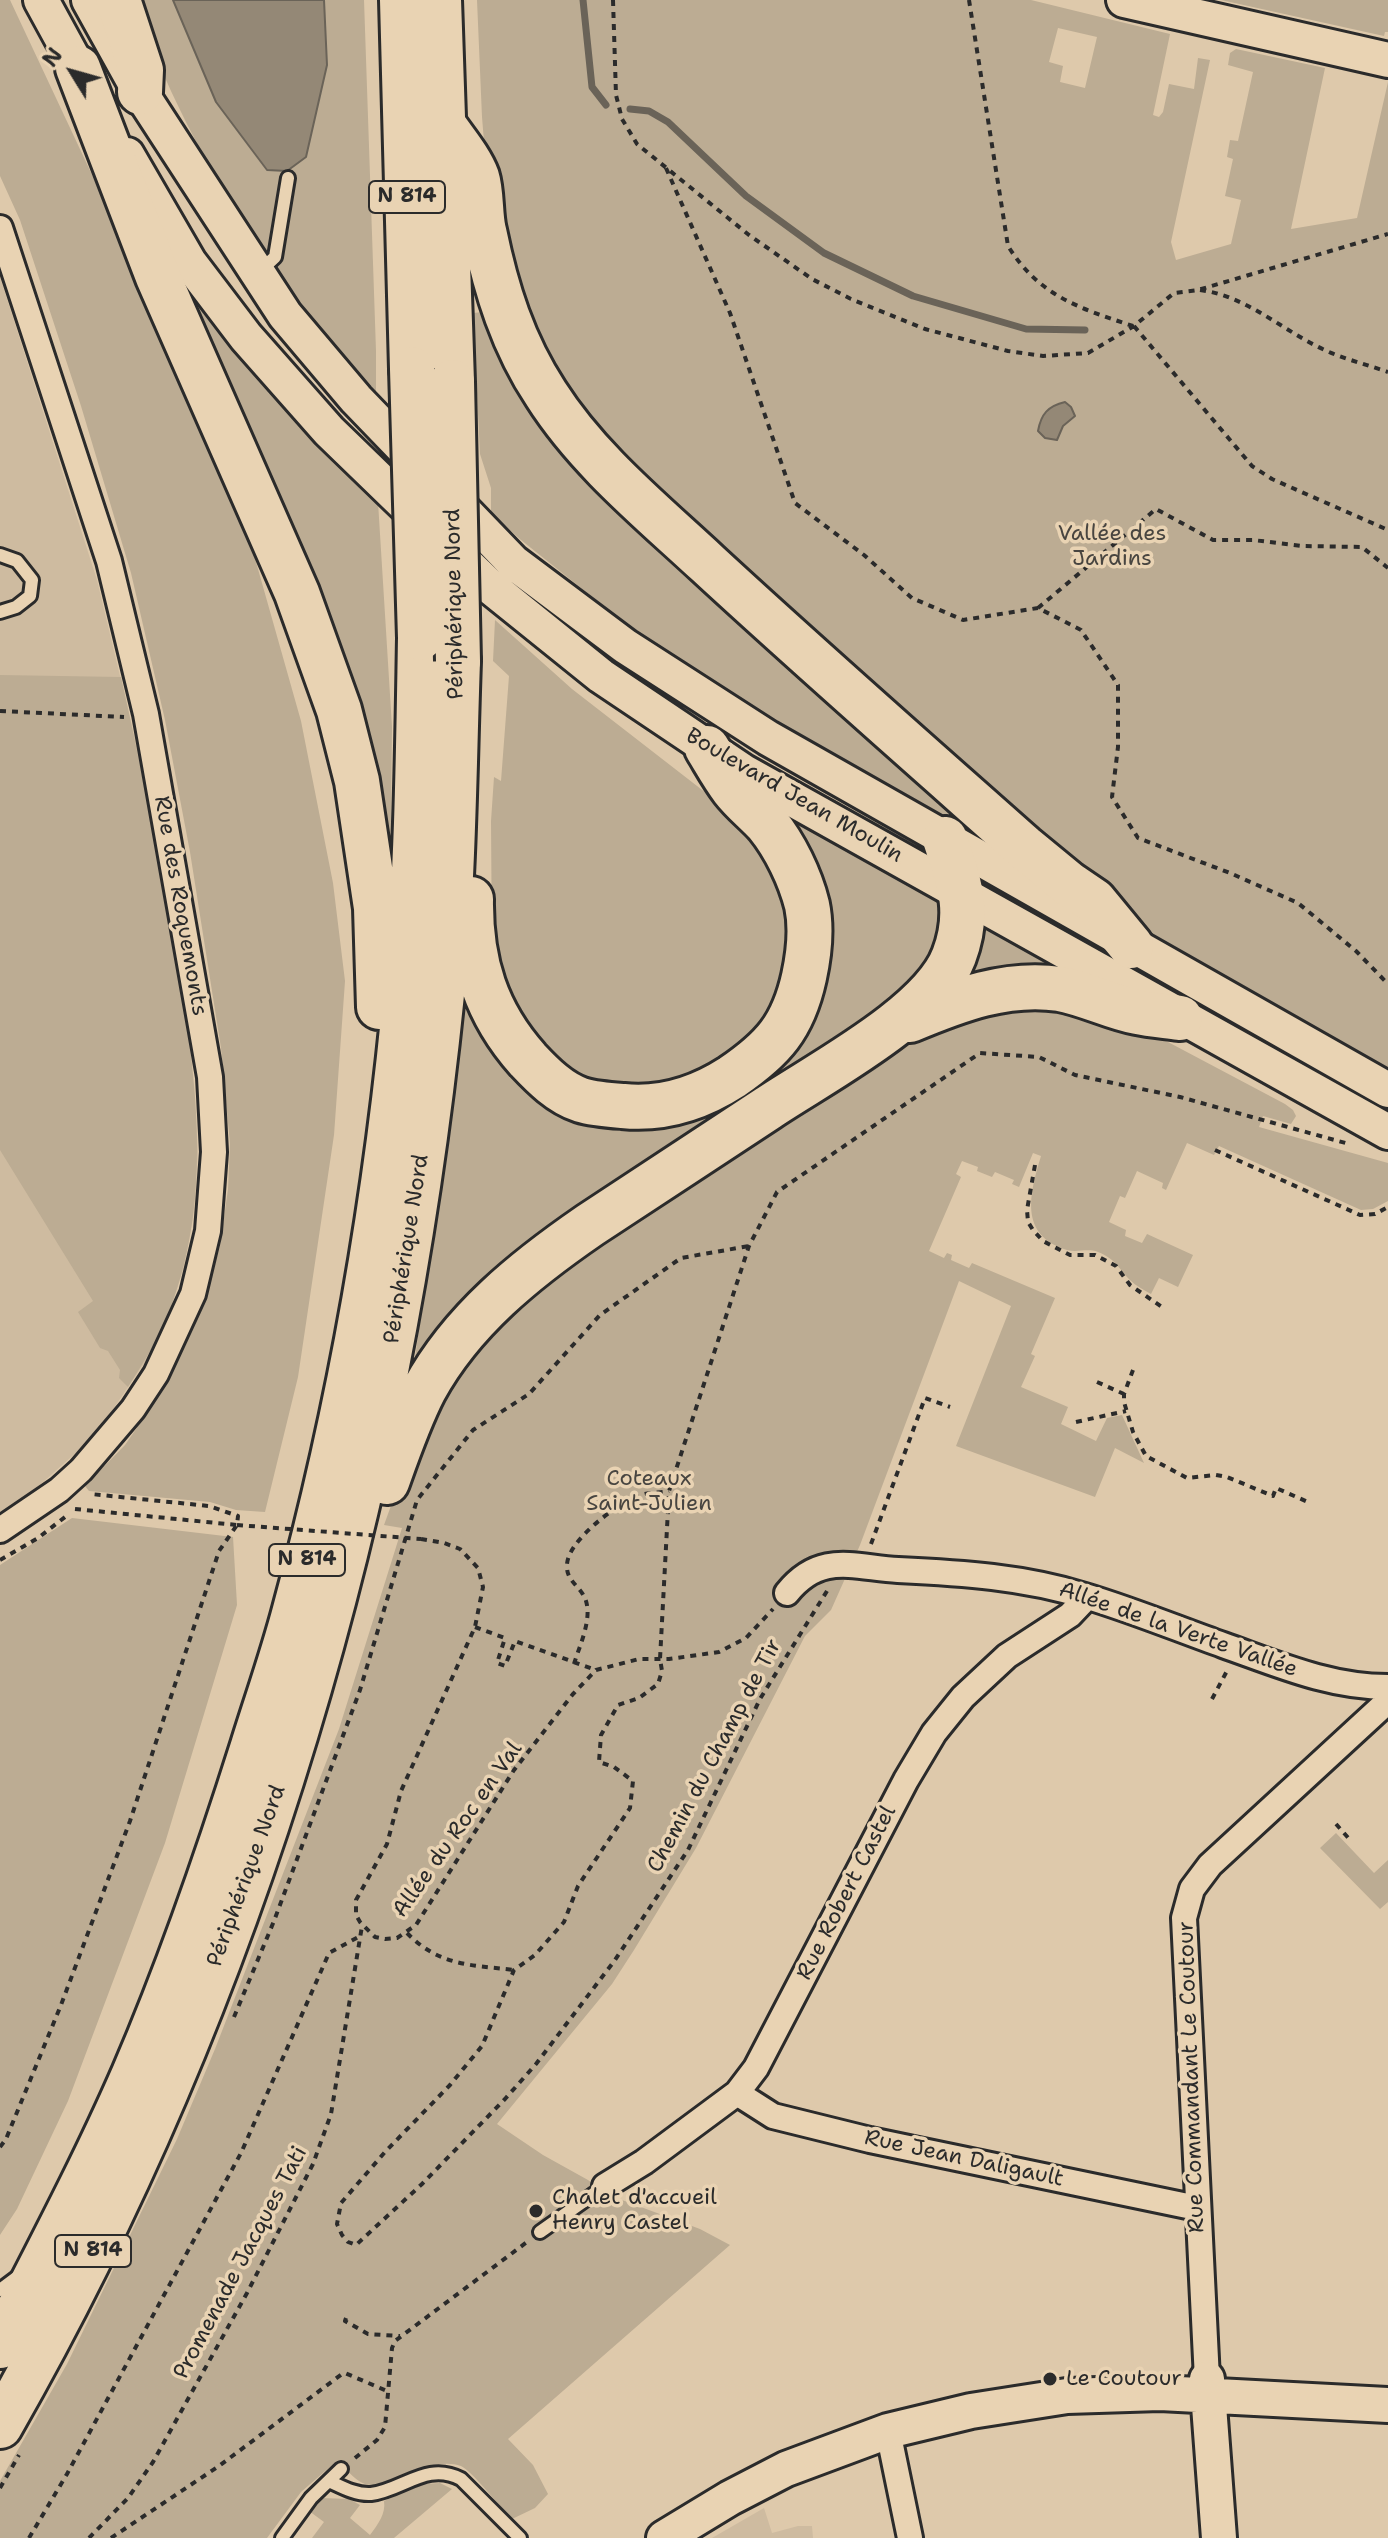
<!DOCTYPE html>
<html>
<head>
<meta charset="utf-8">
<style>
  body { margin:0 }
  #map { position:relative; width:1388px; height:2538px; overflow:hidden; background:#dec9ab; font-family:"Shantell Sans",sans-serif }
  canvas { display:block }
  .north { position:absolute; left:32px; top:32px; width:80px; height:80px; -webkit-text-stroke:6px #e9d3b3; paint-order:stroke; rotate:307deg; font-size:22px; font-weight:700; line-height:32px; text-align:center; color:#2b2b2b }
  .north::after { content:''; display:block; margin:auto; width:28px; height:36px; background:#2b2b2b; clip-path:polygon(50% 0,100% 100%,50% 72%,0 100%) }
</style>
</head>
<body>
<div id="map">
<canvas width="1388" height="2538"></canvas>
<div class="north">N</div>
</div>
<script>
const context = document.querySelector('canvas').getContext('2d');
context.lineJoin = 'round';
function fillPath(path, color) {
  context.fillStyle = color;
  context.fill(path, 'evenodd');
}
function strokePath(path, color, width, dash) {
  context.strokeStyle = color;
  context.lineWidth = width;
  context.lineCap = dash ? 'butt' : 'round';
  context.setLineDash(dash || []);
  context.stroke(path);
}
function label(font, color, halo, rows, align = 'center') {
  context.font = font + ' "Shantell Sans",sans-serif';
  context.lineWidth = 7;
  context.setLineDash([]);
  context.textBaseline = 'middle';
  context.strokeStyle = halo;
  context.fillStyle = color;
  for (const [text, x, y, turn = 0] of rows) {
    context.save();
    context.translate(x, y);
    context.rotate((+turn || 0) * Math.PI / 180);
    context.textAlign = isNaN(turn) ? turn : align;
    if (halo) context.strokeText(text, 0, 0);
    context.fillText(text, 0, 0);
    context.restore();
  }
}
fillPath(new Path2D(`
  M0,277L97,580L138,751L190,1043L198,1152L193,1218L184,1266L168,1316L145,1362L103,1424L79,1450L33,1491L0,1514Z
  M764,2508L772,2533L798,2526H812L813,2538H712Z`), '#cebba0');
fillPath(new Path2D(`
  M0,0H10L94,179L243,516L301,721L333,883L345,981L334,1135L298,1377L265,1512L236,1510L210,1502L89,1491L85,1486L125,1445L163,1390L186,1344L207,1294L220,1246L228,1189L230,1144L221,1048L190,852L165,720L131,573L81,406L20,220L0,176Z
  M135,0H173L216,102L266,170L286,171L306,157L327,65L324,0H364L376,351V410C333,353 287,297 250,236C205,162 162,83 135,0Z
  M477,0H1031L1170,34L1153,115L1159,117L1163,112L1169,84L1194,89L1198,58L1210,60L1171,242L1176,260L1231,244L1241,200L1225,196L1233,159L1227,157L1230,140L1238,141L1253,72L1228,65L1230,53L1236,49L1325,68L1291,229L1357,218L1388,82V1079L1111,911L750,591L542,368L490,215L482,117ZM1058,28L1097,37L1085,88L1060,82L1063,66L1049,62Z
  M1221,0H1388V32H1385L1384,36Z
  M134,193L278,398L378,502L392,727L390,898Z
  M493,311L500,340L1016,862L847,766L702,679L626,624L521,540L491,513V488L480,454L473,313Z
  M495,620L572,689L737,817L776,874L792,933L780,995L749,1043L715,1066L676,1080L641,1087L585,1077L532,1037L513,1008L492,956L491,821L494,777L501,781L509,676L493,661Z
  M0,675L121,677C139,756 154,836 168,916C192,1045 219,1185 169,1312C159,1339 143,1363 128,1387L119,1378L120,1370L108,1351L100,1348L78,1312L93,1301L0,1150Z
  M771,810L953,908L937,968L414,1365L466,985L625,1121L808,1006Z
  M973,918L1085,980L954,978Z
  M1019,1001L1151,1033L1285,1104L1293,1110L1296,1116L1291,1124L1263,1116L1259,1127L1388,1163V1201L1373,1209L1361,1210L1219,1146L1214,1155L1187,1143L1166,1190L1162,1188L1163,1183L1137,1171L1125,1198L1120,1196L1109,1222L1126,1230L1125,1236L1142,1243L1147,1234L1193,1255L1178,1287L1159,1278L1151,1294C1144,1290 1136,1286 1130,1280C1118,1268 1116,1259 1098,1252C1087,1248 1077,1253 1067,1250C1018,1235 1030,1193 1041,1156L1033,1153L1019,1187L1012,1184L1014,1180L995,1172L992,1177L977,1171L978,1167L962,1161L956,1174L961,1177L929,1251L944,1258L947,1253L952,1255L951,1260L969,1268L972,1263L1055,1298L1031,1354L1035,1356L1021,1387L1068,1407L1061,1424L1096,1441L1107,1418L1122,1415L1144,1463L1115,1448L1095,1497L956,1446L1011,1306L959,1281L860,1545L831,1610L805,1636L696,1848L634,1950L612,1984L497,2124L543,2155L588,2180L606,2194L700,2229L730,2245L508,2439L533,2465L548,2494L535,2508L512,2519C501,2508 471,2470 461,2466C429,2454 389,2492 365,2484C354,2480 345,2468 338,2460L301,2492L267,2538H0V2481L67,2364L177,2139L215,2049L339,1729L402,1528L384,1525L417,1434L435,1399L516,1301L904,1036Z
  M72,1518L233,1537L237,1605L165,1843L68,2101L17,2209L0,2235V1565Z
  M1336,1833L1374,1873L1388,1860V1902L1380,1909L1320,1848Z
  M440,2483L452,2489L394,2538H312L324,2522L309,2511L321,2498L349,2499L360,2505L350,2518L370,2535C378,2524 386,2514 384,2501L421,2484Z`), '#bcac93');
const water = new Path2D(`
  M173,0H324L327,65L306,157L287,171L267,170L216,102Z
  M1065,402L1071,407L1075,416L1063,426L1057,440L1045,438L1038,431C1041,414 1048,406 1065,402Z`);
fillPath(water, '#948876');
strokePath(water, '#6a6358', 2);
strokePath(new Path2D(`
  M583,0L592,87L606,105
  M630,109L649,111L668,122L746,196L824,253L913,296L1026,329L1085,330`), '#6a6358', 7);
const lane = new Path2D(`
  M260,271L275,257L288,178
  M0,555L17,561L32,580L30,596L16,607L0,612
  M540,2232L605,2186
  M0,2290L20,2275
  M329,2481C342,2487 356,2495 371,2494C403,2490 427,2461 461,2479L520,2538
  M282,2538L311,2498L341,2469`);
const street = new Path2D(`
  M0,228L109,561L146,714L210,1077L214,1152L208,1231L193,1294L156,1374L133,1409L81,1470L59,1490L0,1530
  M787,1593C820,1552 852,1567 898,1570C962,1573 1024,1577 1085,1596C1132,1610 1178,1629 1223,1645C1277,1664 1329,1687 1388,1687
  M737,2093L773,2116L870,2140L1197,2208
  M605,2186L644,2162L737,2093L756,2068L906,1780L934,1733L963,1697L1007,1656L1070,1615L1087,1597
  M1207,2379L1184,1918L1192,1889L1210,1865L1388,1701
  M888,2431L910,2538`);
const secondary = new Path2D(`
  M41,0L89,88
  M89,0L140,92L285,315L356,399L513,562L625,646L768,738L1388,1090
  M1124,0L1388,60
  M127,155L189,262L246,337L329,431L488,585L601,676L744,772L1388,1132
  M1207,2379L1219,2538
  M664,2538L730,2498L786,2469L888,2431L971,2411L1067,2396L1160,2393L1388,2405`);
const highway = new Path2D(`
  M118,0L141,70L140,92
  M402,0L412,369
  M439,0L452,382
  M78,68L158,277L297,593L339,710L357,781L376,908L379,1007
  M441,121C452,138 470,158 477,177C482,193 480,215 484,231C496,290 513,344 546,394C588,460 651,511 708,564C812,660 918,753 1024,847L1069,884L1094,901L1131,946
  M471,899C470,962 486,1013 528,1060C543,1076 560,1093 581,1100C594,1104 609,1105 623,1106C663,1110 698,1099 732,1077C773,1049 793,1027 804,977C809,954 812,929 807,905C800,877 785,846 767,824C756,812 743,802 733,789C723,776 715,761 707,748
  M910,1020C958,1000 1007,981 1060,989C1087,994 1111,1007 1137,1012C1151,1015 1166,1016 1180,1018
  M387,1482C398,1451 409,1419 424,1390C462,1320 526,1269 590,1225C649,1186 709,1147 768,1108C820,1073 932,1015 954,956C971,911 959,882 945,839
  M0,2346C46,2256 94,2166 134,2074C180,1967 218,1857 253,1746C267,1701 283,1656 295,1610C351,1405 388,1189 407,977C417,864 418,751 420,638
  M0,2426C250,1989 391,1494 442,994C454,884 454,772 458,661`);
strokePath(lane, '#2b2b2b', 18);
strokePath(street, '#2b2b2b', 30);
strokePath(secondary, '#2b2b2b', 40);
strokePath(highway, '#2b2b2b', 50);
strokePath(new Path2D(`
  M613,0L616,95L622,119L637,144L749,235L812,279L851,299L925,329L1008,351L1043,356L1088,353L1134,326L1174,293L1198,290L1388,234
  M969,0L1008,246C1039,296 1079,308 1133,326
  M666,168L730,313L795,503L864,555L912,598L963,620L1038,608L1081,630L1118,685V747L1112,797L1138,838L1230,873L1298,903L1356,951L1388,984
  M1200,290C1248,296 1285,333 1329,352C1348,360 1368,365 1388,372
  M1134,326L1252,466L1272,479L1388,530
  M1038,608L1156,509L1213,540H1253L1302,546L1362,547L1388,568
  M0,711L124,717
  M1215,1150L1360,1215L1375,1214L1388,1207
  M1035,1165L1027,1210L1028,1222L1033,1230L1043,1241L1070,1255H1095L1116,1266L1130,1285L1162,1307
  M1133,1370L1124,1394V1402L1133,1432L1146,1456L1187,1478L1216,1475L1227,1477L1273,1496L1276,1488L1308,1502
  M1097,1382L1124,1394
  M1076,1422L1126,1411
  M75,1509L237,1525
  M421,1539L444,1543L460,1549L478,1568L483,1587L475,1627L401,1791L387,1844L356,1900V1915L360,1922L375,1937L385,1939L397,1938L416,1925L514,1770L573,1694L596,1670L639,1659H669L719,1652L746,1638L773,1609
  M871,1544L925,1398L950,1407
  M0,1560L38,1538L65,1517
  M827,1591L760,1699L688,1850L615,1960L536,2064L505,2099L422,2184L356,2245L348,2242L342,2235L337,2224L341,2203L385,2152L450,2085L482,2046L514,1970L535,1955L564,1922L578,1886L630,1808L633,1781L614,1767L599,1762L601,1735L618,1705L639,1698L658,1684L662,1671L660,1659L669,1491L749,1246L777,1192L980,1053L1039,1057L1075,1075L1180,1097L1349,1144
  M475,1627L505,1638L497,1663L505,1666L515,1641L596,1670
  M574,1664C580,1644 596,1612 582,1593C576,1584 567,1579 567,1567C565,1542 617,1504 638,1496C647,1492 660,1493 669,1491
  M1212,1699L1228,1669
  M1336,1824L1351,1841
  M407,1933C439,1966 471,1965 514,1970
  M234,2017L274,1921L360,1690L417,1500L473,1430L529,1394L600,1315L681,1258L749,1246
  M0,2147L6,2139L61,2005L130,1821L219,1551L237,1525L238,1516L209,1506L91,1494
  M346,2318L345,2321L368,2334L400,2336
  M355,2458L377,2440L385,2427L392,2348L395,2341L527,2242
  M0,2488L19,2455
  M29,2538L67,2474L241,2153L329,1953L360,1936
  M89,2538L128,2498L153,2462L247,2293L313,2164L331,2114L362,1926
  M111,2538L219,2466L342,2374L345,2373L387,2391`), '#2b2b2b', 4, [6, 6]);
strokePath(lane, '#e9d3b3', 12);
strokePath(street, '#e9d3b3', 24);
strokePath(secondary, '#e9d3b3', 34);
strokePath(highway, '#e9d3b3', 44);
const highwayBridge = new Path2D(`
  M412,369L420,638
  M452,382L458,661`);
strokePath(highwayBridge, '#2b2b2b', 50, []);
strokePath(new Path2D(`
  M237,1525L421,1539`), '#2b2b2b', 4, [6, 6]);
strokePath(highwayBridge, '#e9d3b3', 44);
for (const [x, y, r, color] of [
  [536,2211,8,"#2b2b2b"],
  [1050,2379,8,"#2b2b2b"]
]) {
  const dot = new Path2D();
  dot.arc(x, y, r, 0, 2 * Math.PI);
  context.fillStyle = color;
  context.fill(dot);
  strokePath(dot, '#e9d3b3', 3);
}
for (const [x, y, w] of [
  [407,197,76],
  [307,1560,76],
  [93,2251,76]
]) {
  const box = new Path2D();
  box.roundRect(x - w / 2, y - 16, w, 32, 6);
  context.fillStyle = '#e9d3b3';
  context.fill(box);
  strokePath(box, '#2b2b2b', 2);
}
label('bold 20px', '#2b2b2b', null, [
  ["N 814",407,197],
  ["N 814",307,1560],
  ["N 814",93,2251]
]);
label('22px', '#484540', '#e9d3b3', [
  ["Vallée des",1112,534],
  ["Jardins",1112,559],
  ["Coteaux",649,1479],
  ["Saint-Julien",649,1504]
]);
label('22px', '#2b2b2b', '#e9d3b3', [
  ["Périphérique Nord",455,604,-91],
  ["Boulevard Jean Moulin",794,796,30],
  ["Rue des Roquemonts",180,906,80],
  ["Périphérique Nord",407,1249,-81],
  ["Allée de la Verte Vallée",1178,1630,19],
  ["Chemin du Champ de Tir",715,1756,-62],
  ["Allée du Roc en Val",458,1830,-55],
  ["Périphérique Nord",247,1876,-70],
  ["Rue Robert Castel",847,1893,-63],
  ["Rue Commandant Le Coutour",1192,2077,-92],
  ["Rue Jean Daligault",964,2159,12],
  ["Promenade Jacques Tati",241,2263,-62]
]);
label('22px', '#2b2b2b', '#e9d3b3', [
  ["Chalet d'accueil",552,2198],
  ["Henry Castel",552,2223],
  ["Le Coutour",1066,2379]
], 'left');
</script>
</body>
</html>
